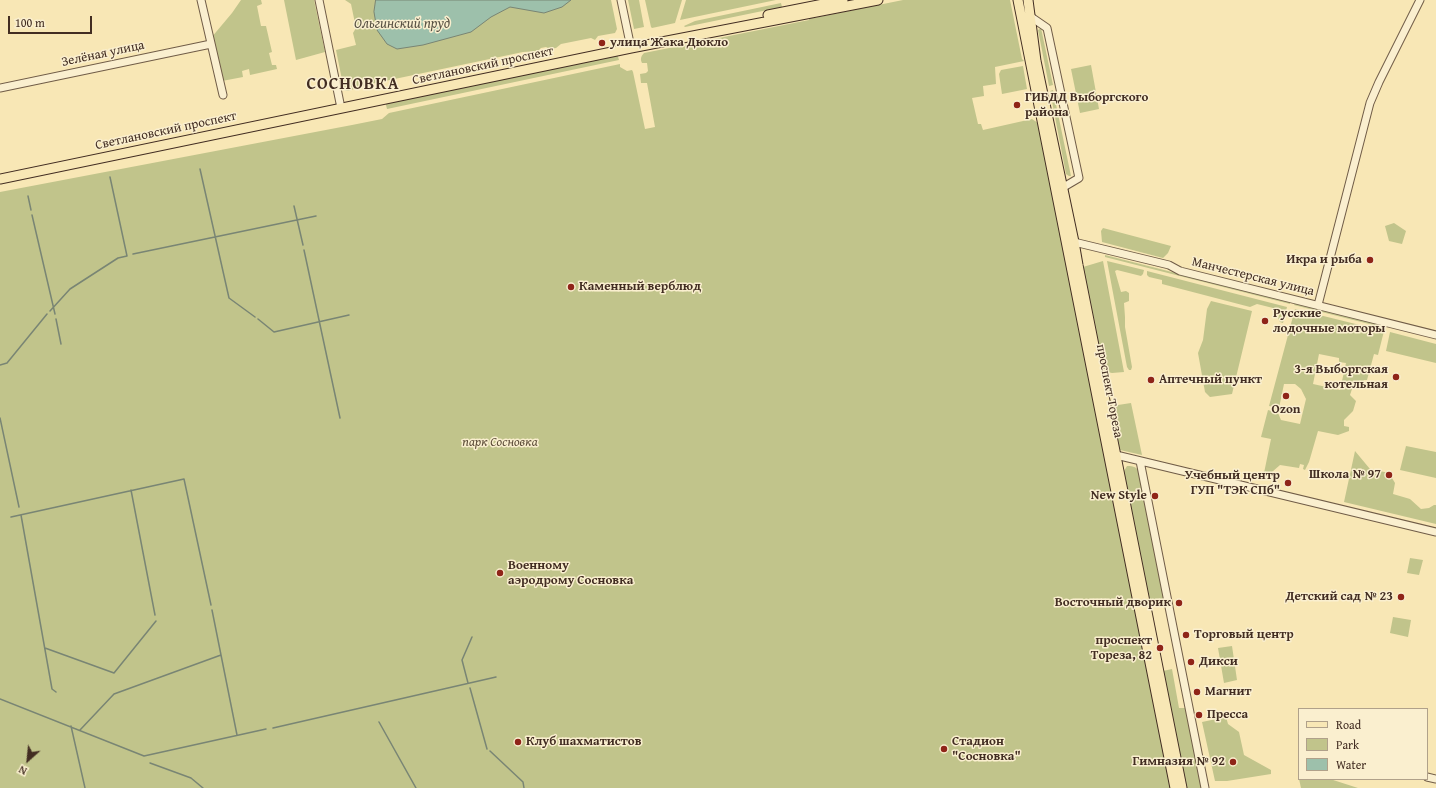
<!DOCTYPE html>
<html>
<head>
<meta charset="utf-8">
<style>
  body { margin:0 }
  #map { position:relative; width:1436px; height:788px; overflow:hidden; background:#f8e7b5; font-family:"Gentium Book Plus",serif }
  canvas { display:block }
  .legend { position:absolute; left:1298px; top:708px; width:130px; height:72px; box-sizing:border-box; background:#faefcf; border:1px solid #b0a18a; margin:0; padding:5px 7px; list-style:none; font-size:12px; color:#422d22 }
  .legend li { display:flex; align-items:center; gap:8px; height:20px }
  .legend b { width:20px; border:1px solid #b0a18a }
  .north { position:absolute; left:8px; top:740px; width:40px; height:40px; -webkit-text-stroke:3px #faefcf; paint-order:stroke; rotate:207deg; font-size:11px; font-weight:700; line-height:16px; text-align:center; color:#422d22 }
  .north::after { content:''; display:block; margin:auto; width:14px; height:18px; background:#422d22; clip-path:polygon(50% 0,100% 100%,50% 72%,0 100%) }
  .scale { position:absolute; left:8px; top:16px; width:84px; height:18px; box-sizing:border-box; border:2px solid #422d22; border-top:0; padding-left:5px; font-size:12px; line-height:14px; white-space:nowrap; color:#422d22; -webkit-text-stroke:3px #faefcf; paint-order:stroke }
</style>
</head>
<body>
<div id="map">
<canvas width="1436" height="788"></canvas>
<ul class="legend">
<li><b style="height:5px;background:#f8e7b5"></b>Road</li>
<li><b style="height:11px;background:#c1c48b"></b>Park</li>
<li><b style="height:11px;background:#9dc0ab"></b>Water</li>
</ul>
<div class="north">N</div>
<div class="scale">100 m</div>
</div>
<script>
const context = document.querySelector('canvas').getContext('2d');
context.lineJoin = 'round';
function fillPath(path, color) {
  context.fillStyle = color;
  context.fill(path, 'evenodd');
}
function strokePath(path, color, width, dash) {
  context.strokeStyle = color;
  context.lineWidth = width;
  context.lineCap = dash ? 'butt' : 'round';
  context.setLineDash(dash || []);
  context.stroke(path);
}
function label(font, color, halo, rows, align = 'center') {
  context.font = font + ' "Gentium Book Plus",serif';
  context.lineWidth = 3;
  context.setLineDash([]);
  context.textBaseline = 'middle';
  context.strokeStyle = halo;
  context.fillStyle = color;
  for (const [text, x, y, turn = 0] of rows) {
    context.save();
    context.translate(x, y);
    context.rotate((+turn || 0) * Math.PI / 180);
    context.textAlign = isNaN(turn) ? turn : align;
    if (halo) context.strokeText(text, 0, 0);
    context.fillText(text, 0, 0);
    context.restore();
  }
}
fillPath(new Path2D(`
  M241,0H261L262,4L257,6L261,26H266L272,52L269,53L272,65H276L277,69L250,75L249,69L242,71L243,77L222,81L211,38L232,13Z
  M284,0H314L325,52L296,60Z
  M345,0H611L617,29L615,33L598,36L595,40L591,38L561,44L556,48L550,49L546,47L541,48L538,51L523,52L366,85L348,91L344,90L336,50L356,45L353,33L356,28L351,4Z
  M628,0H639L644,27L634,29Z
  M645,0H682L675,23L652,28L651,27Z
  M686,0H776L680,20Z
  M903,0H1010L1022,59L1024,61L995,67L996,84L983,86L984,96L972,98L978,124H981L983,130L1032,119L1038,123L1171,788H0V192L352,125L382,119L389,113L620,64V67L627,71L632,70L633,72L645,129L655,127L647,83H641L640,74L646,73L648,71L647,63H642C640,59 641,56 644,53L809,20V18L813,16L814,18Z
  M781,3L782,7L685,27L684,26L695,21Z
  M1041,28L1053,85L1049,86L1038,30Z
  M617,53L619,60L387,109L385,101Z
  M1091,65L1099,109L1080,113L1071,69Z
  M1023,66L1027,89L1002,94L999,74L1001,70Z
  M1053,90L1071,176H1069L1066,174L1050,91Z
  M1394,223L1406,231L1402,244L1389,241L1385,226Z
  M1103,228L1171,246L1168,253L1163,258L1102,242L1101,231Z
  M1105,255L1290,302V304L1105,257Z
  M1103,261L1124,372L1112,373L1104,371L1083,267Z
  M1107,261L1144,270L1143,274L1141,276L1117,270L1115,271L1121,292L1126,291L1129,293V301L1124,303L1125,317V327L1132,367L1131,370H1129L1127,367Z
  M1147,271L1287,307L1283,323L1280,322L1278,318L1281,310L1257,304L1250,307L1162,284V280L1149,277L1147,275Z
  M1211,301L1252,311L1232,394L1210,397L1205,392L1198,353L1203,340L1207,309Z
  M1295,303L1385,326V328L1294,305Z
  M1295,309L1384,331L1378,355L1374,354L1367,380H1364L1362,388L1353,386L1350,395L1356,401L1353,411L1344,420V426L1349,427V431L1338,435L1318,431L1309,462L1305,470L1303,469L1304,465L1300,464L1299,468L1280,465L1272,472L1264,473L1271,439L1261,437L1268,410L1278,413L1281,420L1300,424L1306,399L1301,389L1295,384H1284L1279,408L1269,406ZM1319,354L1339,358V362L1346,363L1340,390L1313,384Z
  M1390,332L1436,344V363L1386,351Z
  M1131,403L1142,455L1120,450L1112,413L1118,405Z
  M1406,446L1436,452V478L1400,470Z
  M1355,451L1370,469L1389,473L1395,483L1393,494L1410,499L1421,509L1429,508L1434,505H1436V524L1344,502Z
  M1127,466C1134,466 1137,467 1140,473L1165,602L1160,605L1150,607L1124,471Z
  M1410,558L1423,560L1419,575L1407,573Z
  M1393,617L1411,620L1408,637L1390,633Z
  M1232,646L1237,680L1224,683L1218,648Z
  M1172,669L1179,708H1186L1202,788H1187L1163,671Z
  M1226,717L1228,724L1239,732L1244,755L1271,770V774L1227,781H1215L1202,722Z
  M1299,779H1330L1358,788H1301Z`), '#c1c48b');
const water = new Path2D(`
  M376,0H571L562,7L544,13L510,7L491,17L471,32L423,45L397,49L387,44L377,30L374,12Z`);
fillPath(water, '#9dc0ab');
strokePath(water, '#798574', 1);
strokePath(new Path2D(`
  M200,169L229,298L255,317
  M28,196L31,210
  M294,206L303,245
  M32,215L55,314
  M304,250L340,418
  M133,254L316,216
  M50,311L70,289L118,258L127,256L110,177
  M56,319L61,344
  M258,319L274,332L349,315
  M0,365L7,363L47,314
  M0,418L19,507
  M131,490L155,615
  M21,515L52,689L56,692
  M11,517L184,479L211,605
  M212,610L237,735
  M45,648L114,673L156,621
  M468,683L462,660L472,637
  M470,688L487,749
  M0,699L144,756L266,729
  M379,722L416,788
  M71,726L85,788
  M273,728L496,677
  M80,730L114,694L221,655
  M490,751L523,782L524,788
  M150,763L191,778L203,788`), '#798574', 1.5);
const minor = new Path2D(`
  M201,0L223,95
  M319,0L341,108
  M621,0L631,48
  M1031,17L1047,28L1079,178L1062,188
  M0,88L211,44
  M1070,242H1074L1169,265L1180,271L1436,335
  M1318,305L1370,103L1379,82L1420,0
  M1116,455L1436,532
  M1140,461L1205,788
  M1427,777L1436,779`);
const major = new Path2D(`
  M1018,0L1175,788
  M1028,0L1036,61L1074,242L1078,265L1182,788
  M768,15L843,0
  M0,179L631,48L878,0`);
strokePath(minor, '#705c47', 9);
strokePath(major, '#422d22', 11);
strokePath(minor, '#faefcf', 7);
strokePath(major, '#f8e7b5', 9);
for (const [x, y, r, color] of [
  [602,43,4,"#8f2418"],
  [1017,105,4,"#8f2418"],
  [1370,260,4,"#8f2418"],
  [571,287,4,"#8f2418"],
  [1265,321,4,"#8f2418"],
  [1396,377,4,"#8f2418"],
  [1151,380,4,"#8f2418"],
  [1286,396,4,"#8f2418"],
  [1389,475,4,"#8f2418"],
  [1288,483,4,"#8f2418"],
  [1155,496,4,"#8f2418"],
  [500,573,4,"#8f2418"],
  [1401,597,4,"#8f2418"],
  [1179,603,4,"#8f2418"],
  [1186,635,4,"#8f2418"],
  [1160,648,4,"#8f2418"],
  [1191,662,4,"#8f2418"],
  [1197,692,4,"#8f2418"],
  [1199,715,4,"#8f2418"],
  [518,742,4,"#8f2418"],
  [944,749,4,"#8f2418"],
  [1233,762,4,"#8f2418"]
]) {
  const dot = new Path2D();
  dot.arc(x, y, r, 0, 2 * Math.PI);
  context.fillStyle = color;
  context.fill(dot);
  strokePath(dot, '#faefcf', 1.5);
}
label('bold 13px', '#422d22', '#faefcf', [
  ["улица Жака Дюкло",610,43],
  ["ГИБДД Выборгского",1025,98],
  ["района",1025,113],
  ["Икра и рыба",1362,260,"right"],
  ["Каменный верблюд",579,287],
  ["Русские",1273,314],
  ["лодочные моторы",1273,329],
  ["3-я Выборгская",1388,370,"right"],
  ["котельная",1388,385,"right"],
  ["Аптечный пункт",1159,380],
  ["Ozon",1286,410,"center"],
  ["Школа № 97",1381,475,"right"],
  ["Учебный центр",1280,476,"right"],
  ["ГУП \"ТЭК СПб\"",1280,491,"right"],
  ["New Style",1147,496,"right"],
  ["Военному",508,566],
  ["аэродрому Сосновка",508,581],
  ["Детский сад № 23",1393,597,"right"],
  ["Восточный дворик",1171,603,"right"],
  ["Торговый центр",1194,635],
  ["проспект",1152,641,"right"],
  ["Тореза, 82",1152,656,"right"],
  ["Дикси",1199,662],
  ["Магнит",1205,692],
  ["Пресса",1207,715],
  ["Клуб шахматистов",526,742],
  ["Стадион",952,742],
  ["\"Сосновка\"",952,757],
  ["Гимназия № 92",1225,762,"right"]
], 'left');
label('13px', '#422d22', '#faefcf', [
  ["Зелёная улица",103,54,-12],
  ["Светлановский проспект",483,66,-12],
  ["Светлановский проспект",166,131,-12],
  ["Манчестерская улица",1253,277,14],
  ["проспект Тореза",1109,391,79]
]);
label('italic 13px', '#5b4b37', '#faefcf', [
  ["парк Сосновка",500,443]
]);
label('italic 14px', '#595244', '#faefcf', [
  ["Ольгинский пруд",402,24]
]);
context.letterSpacing = '1px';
label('bold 17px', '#422d22', '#faefcf', [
  ["СОСНОВКА",353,85]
]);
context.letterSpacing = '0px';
</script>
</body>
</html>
